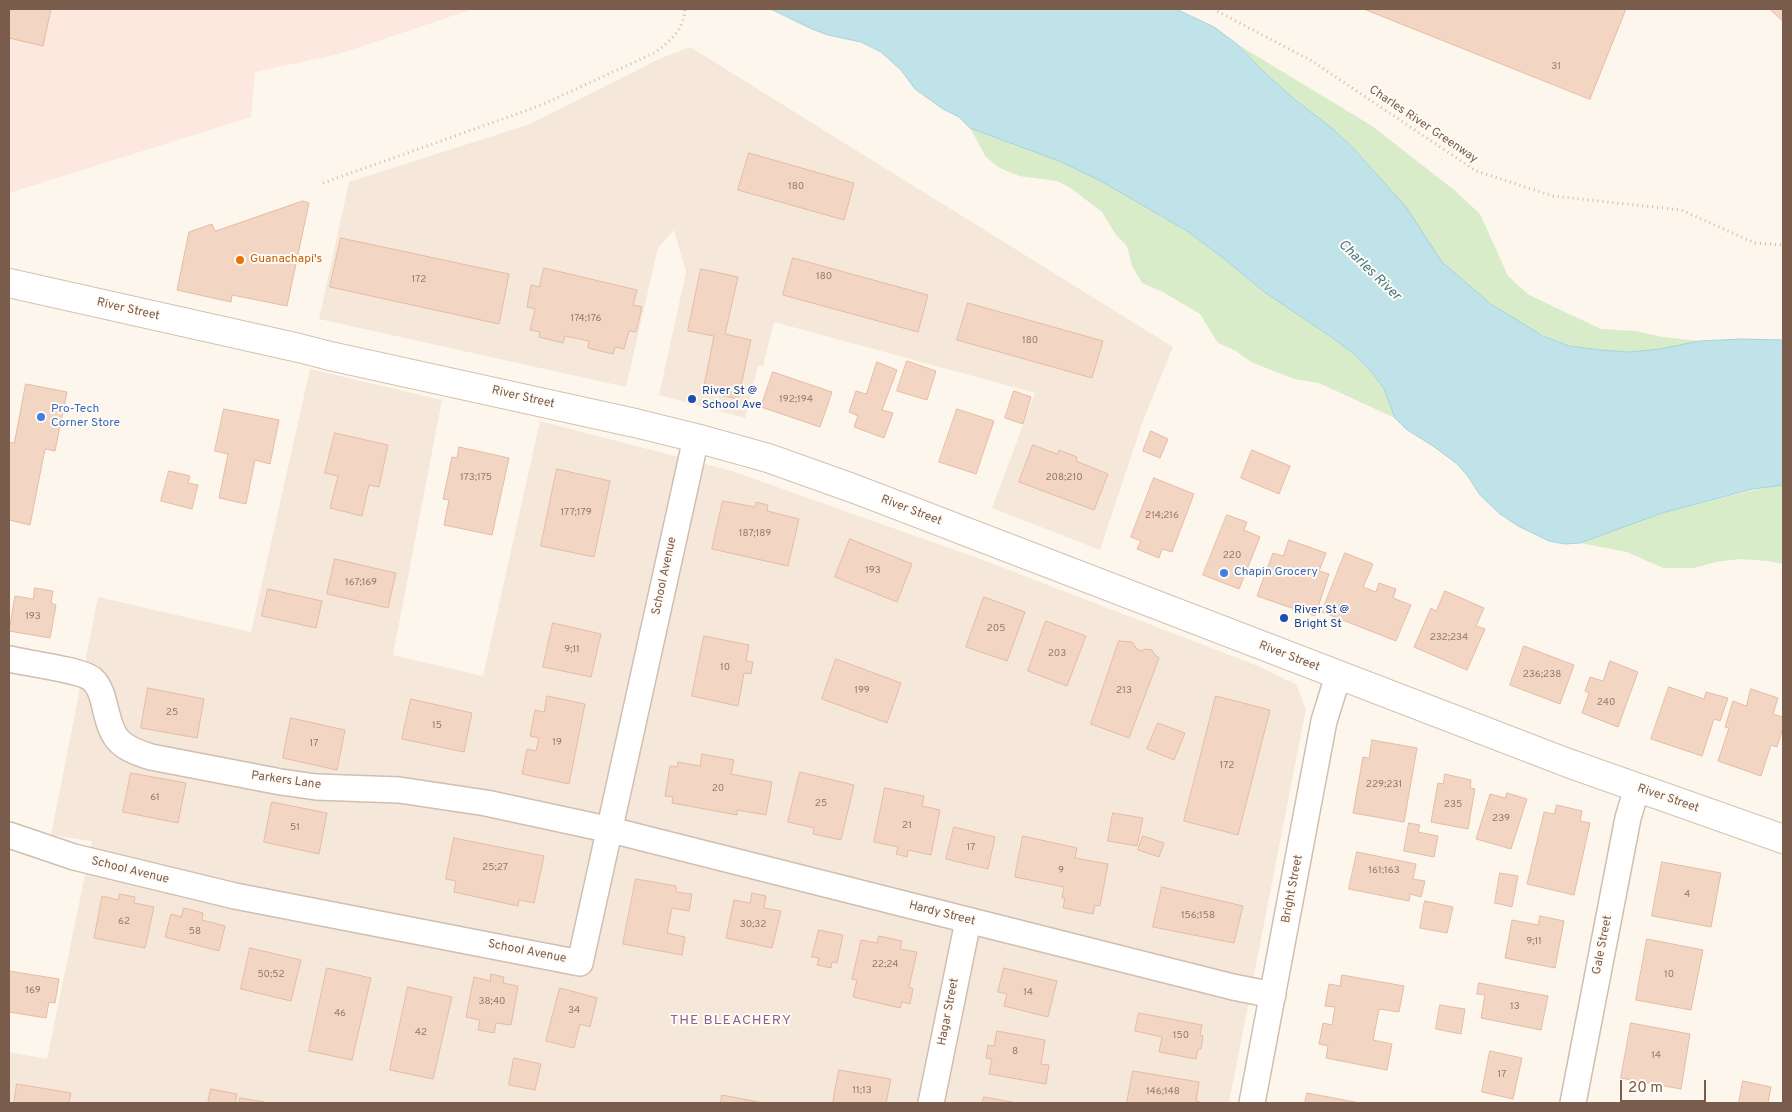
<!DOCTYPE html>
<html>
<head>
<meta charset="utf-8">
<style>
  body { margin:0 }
  #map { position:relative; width:1792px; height:1112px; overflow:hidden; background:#fdf6ec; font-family:Overpass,sans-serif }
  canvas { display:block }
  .frame { position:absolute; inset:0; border:10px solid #7a5c4d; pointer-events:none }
  .scale { position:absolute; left:1620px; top:1080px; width:86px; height:22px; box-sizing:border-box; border:2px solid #7a5c4d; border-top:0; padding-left:6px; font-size:15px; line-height:18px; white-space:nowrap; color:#7a5c4d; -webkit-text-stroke:4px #fffaf3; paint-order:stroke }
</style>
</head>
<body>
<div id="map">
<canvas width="1792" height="1112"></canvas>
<div class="frame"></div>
<div class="scale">20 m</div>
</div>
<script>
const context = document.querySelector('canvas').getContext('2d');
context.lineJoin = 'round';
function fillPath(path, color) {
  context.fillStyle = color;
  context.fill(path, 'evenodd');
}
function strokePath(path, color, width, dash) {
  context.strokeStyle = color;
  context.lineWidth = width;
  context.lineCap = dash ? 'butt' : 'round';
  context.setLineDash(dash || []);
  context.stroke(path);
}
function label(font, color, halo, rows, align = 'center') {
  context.font = font + ' Overpass,sans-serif';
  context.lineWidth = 4;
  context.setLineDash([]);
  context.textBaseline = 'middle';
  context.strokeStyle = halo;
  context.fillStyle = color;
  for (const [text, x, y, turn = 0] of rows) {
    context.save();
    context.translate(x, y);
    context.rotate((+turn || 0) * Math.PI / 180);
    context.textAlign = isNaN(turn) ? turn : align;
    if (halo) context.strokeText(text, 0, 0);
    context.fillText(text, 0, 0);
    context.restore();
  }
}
fillPath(new Path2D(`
  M690,47L1173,347L1143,421L1100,550L992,508L1035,393L774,322L763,366H758L745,418L659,395L686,272L674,230L658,248L626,387L319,319L349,182L530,124L659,59Z
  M310,369L442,400L393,655L483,676L540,421L732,471L983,560L1253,664L1296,684L1306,709L1229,1103H9V1052L47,1059L92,841L51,835L98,597L251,632Z`), '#f5e8da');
fillPath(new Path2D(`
  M9,9H473L339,54L255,72L251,117L9,193Z`), '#fde8e0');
fillPath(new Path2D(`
  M1237,44L1372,126L1453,189L1480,214L1508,276L1529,295L1601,329L1636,331L1662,337L1700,341C1687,344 1673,347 1659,349C1588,360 1536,340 1481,295C1467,285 1451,274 1441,261C1434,253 1430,244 1424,236C1405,209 1385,183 1363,158C1342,136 1318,118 1294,99C1273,82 1255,63 1237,44Z
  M970,128L1059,161L1099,180L1187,231L1227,261L1263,291L1334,339L1353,354L1374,375L1384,390L1395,418L1319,383L1294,379L1251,362L1236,351L1218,343L1200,314L1163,292L1142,283L1132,266L1127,246L1116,235L1102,212L1069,187L1057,181L1019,176L1000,168L986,157Z
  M1775,485H1783V564L1768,561L1740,559L1716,562L1694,568H1663L1627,552L1580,543L1662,513Z`), '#d8ecc9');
const water = new Path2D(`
  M771,9H1176L1214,27L1237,44L1264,72L1294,99L1333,129L1356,151L1406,207L1442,262L1491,304L1543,336L1570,346L1600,350L1630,352L1660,349L1700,341L1741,339L1783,340V485L1753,489L1662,513L1580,543L1565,544L1549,541L1518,526L1500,514L1480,495L1467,475L1456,463L1433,446L1406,429L1395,418L1384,389L1374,375L1354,354L1334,339L1263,291L1227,261L1187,231L1099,180L1059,161L970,128L959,117L943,109L915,89L901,70L881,52L861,42L828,35L812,29Z`);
fillPath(water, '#bfe3e8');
strokePath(water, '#a5d3da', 1);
const building = new Path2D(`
  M9,9H51L43,46L9,38Z
  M1364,9H1626L1590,99Z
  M1770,9H1783V21Z
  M749,153L854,183L844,220L738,190Z
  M303,201L309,203L287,306L232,295L231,302L177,290L189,232L212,224L215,231Z
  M341,238L509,274L499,324L330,287Z
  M793,258L928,295L918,332L783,295Z
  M544,268L637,290L633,305L642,307L636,332L629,331L624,349L615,347L613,354L588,348L589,341L565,336L563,343L539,337L540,332L530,330L535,309L527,307L531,285L539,287Z
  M701,269L738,277L725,334L751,340L738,399L703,391L714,336L688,331Z
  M968,303L1103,341L1092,378L957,340Z
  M907,361L936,371L927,400L897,391Z
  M877,362L897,370L882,410L893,413L884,438L854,427L858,416L849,412L856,391L866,394Z
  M773,372L832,392L820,427L761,407Z
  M26,384L67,392L55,451L45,449L30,525L9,520V442L14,443Z
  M1014,391L1031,397L1023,424L1005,418Z
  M224,409L279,420L270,464L255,460L246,504L219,498L228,454L215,451Z
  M957,409L994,421L976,474L939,462Z
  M1151,431L1168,439L1160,458L1143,451Z
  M335,433L388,445L379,487L369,485L362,516L330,508L338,476L325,473Z
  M1033,445L1057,454L1059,450L1077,457L1076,461L1108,474L1094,510L1019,482Z
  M459,447L509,458L492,535L444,525L449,500L443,499L452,457L457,458Z
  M1252,450L1290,466L1279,494L1241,478Z
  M557,469L610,481L594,557L541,546Z
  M169,471L190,476L188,483L198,485L192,509L161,501Z
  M1154,478L1194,494L1172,552L1162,549L1159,558L1137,549L1141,541L1131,537Z
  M723,501L755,507L756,502L768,505L767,511L799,519L788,566L712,549Z
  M1227,515L1247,522L1244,530L1260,537L1239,589L1203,575Z
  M850,539L912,564L897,602L835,577Z
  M1289,540L1326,553L1319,571L1329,574L1315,616L1257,596L1273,553L1283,556Z
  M1345,553L1373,564L1363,587L1376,592L1379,583L1396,589L1393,598L1411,605L1396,641L1322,612Z
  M335,559L396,573L388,608L327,594Z
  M35,588L53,591L51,603L56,605L50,638L9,631L15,596L33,599Z
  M268,589L322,601L316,628L262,616Z
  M1445,591L1484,608L1476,626L1485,629L1467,670L1414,647L1431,608L1436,611Z
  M984,597L1025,612L1007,661L966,647Z
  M1046,621L1086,636L1067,686L1028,671Z
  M553,623L601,634L591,677L543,667Z
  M704,636L749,645L746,661L753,662L751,674L744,673L738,706L692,696Z
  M1119,641L1132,642L1137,649L1141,651L1146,649L1152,650L1155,655L1159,658L1129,738L1091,724Z
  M1524,646L1574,665L1560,704L1510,685Z
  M836,659L901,683L887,723L822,699Z
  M1610,661L1638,672L1618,727L1582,713L1589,693L1585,691L1590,677L1603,681Z
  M1669,687L1704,699L1706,692L1728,698L1720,721L1714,719L1702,756L1651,739Z
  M148,688L204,699L197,738L141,728Z
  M1751,689L1778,698L1773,714L1783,717V728L1777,747L1771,745L1761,776L1718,761L1729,728L1725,727L1733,701L1746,706Z
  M547,696L585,704L569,784L522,774L527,749L536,751L539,738L530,736L535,710L544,712Z
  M1216,696L1270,710L1238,835L1184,821Z
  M411,699L472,713L464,752L402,739Z
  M291,718L345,730L337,770L283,758Z
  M1158,723L1185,733L1174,760L1147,749Z
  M1372,740L1417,748L1404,822L1353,813L1363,757L1369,758Z
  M702,754L734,760L731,774L772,782L766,815L737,810V815L672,803L673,797L665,796L670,766L677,767L678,762L700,766Z
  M800,772L854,785L841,840L813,834L814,828L788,822Z
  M131,773L186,783L178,823L123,812Z
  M1445,774L1471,780L1470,788L1475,789L1468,829L1431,822L1438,783L1443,784Z
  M885,788L924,796L922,806L940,810L931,855L908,850L907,857L896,854L898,847L874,842Z
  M1507,793L1527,799L1511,849L1476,839L1490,794L1505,798Z
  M272,802L327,813L319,854L264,842Z
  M1557,805L1582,811L1580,821L1590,823L1574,895L1527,884L1544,812L1554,814Z
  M1113,813L1143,818L1137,846L1108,841Z
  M1409,823L1420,825L1418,832L1438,836L1434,857L1404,851Z
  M954,827L995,837L988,869L946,859Z
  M1023,836L1077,848L1075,858L1108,864L1100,906L1095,905L1093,914L1063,908L1065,898H1062L1064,887L1015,877Z
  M1143,836L1164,843L1159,857L1138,850Z
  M454,838L544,856L534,903L519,900L518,906L454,892L456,881L446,879Z
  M1357,852L1416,864L1413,879L1425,881L1421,897L1410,894L1409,901L1349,889Z
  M1662,862L1721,873L1711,927L1652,916Z
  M1500,873L1518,876L1512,907L1495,903Z
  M636,879L676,886V892L692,894L689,911L672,908L667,933L685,937L682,955L623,944Z
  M1162,887L1243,906L1234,943L1153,927Z
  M752,893L766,896L764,908L781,911L772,948L726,938L734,900L750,903Z
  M120,894L135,897L134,903L154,907L145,948L94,938L102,896L118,900Z
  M1425,901L1453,907L1447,933L1420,928Z
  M184,908L203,913L202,920L225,926L219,951L165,937L171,914L181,917Z
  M1540,916L1564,921L1555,968L1505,958L1512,920L1538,925Z
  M819,930L843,935L837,963L832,962L831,968L817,965L819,958L812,957Z
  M879,936L902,941L900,949L917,952L909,987L913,989L910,1004L902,1002L900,1008L853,997L857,980L852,979L861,940L877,943Z
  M1647,939L1703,950L1691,1010L1636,1000Z
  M250,948L301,960L291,1001L241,989Z
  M327,968L371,978L352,1060L309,1051Z
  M1004,968L1057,981L1048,1017L1004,1006L1007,994L998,992Z
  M9,971L59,979L55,1003L49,1002L46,1018L9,1012Z
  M491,974L504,977L503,983L518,986L511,1025L496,1023L494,1033L478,1030L480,1020L466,1017L474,977L490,981Z
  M1342,975L1404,986L1399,1012L1379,1009L1373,1040L1392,1044L1387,1070L1326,1058L1328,1046L1319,1044L1323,1023L1332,1025L1335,1007L1325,1006L1329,984L1340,986Z
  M1479,983L1548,996L1541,1030L1481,1018L1485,995L1477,994Z
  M408,987L452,997L433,1079L390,1070Z
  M560,988L597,998L590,1027L580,1024L574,1048L546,1041Z
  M1440,1005L1465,1009L1461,1034L1436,1029Z
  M1139,1013L1202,1025L1200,1035L1203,1036L1201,1049H1198L1196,1059L1159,1052L1162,1037L1135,1031Z
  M1631,1023L1690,1034L1681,1089L1621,1078Z
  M997,1031L1045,1040L1041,1064L1049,1065L1046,1084L989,1074L992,1059L986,1058L988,1045L994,1046Z
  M1490,1051L1522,1058L1513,1099L1482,1092Z
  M514,1058L541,1064L535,1090L509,1085Z
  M839,1070L891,1079L886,1103H833Z
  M1133,1071L1199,1082L1196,1101L1204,1103H1127Z
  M1743,1081L1771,1087L1768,1103H1739Z
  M17,1084L71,1093L69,1103H14Z
  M211,1089L237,1094L235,1103H208Z
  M1307,1093L1360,1103H1305Z
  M722,1095L759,1102L721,1103Z
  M984,1097L1017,1103H982Z
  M240,1098L265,1102V1103H239Z`);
fillPath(building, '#f3d5c3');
strokePath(building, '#e6bba3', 1);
const street = new Path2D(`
  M9,659C26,663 81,670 92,679C99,685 102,694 104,703C112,737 115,746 151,757L281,782L316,787L399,790L486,803L611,830L1233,987L1273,995
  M9,835L74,857L235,896L580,963L696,438
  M931,1103L968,921
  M1252,1103L1324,721L1338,676
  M1573,1103L1628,818L1637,788`);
const secondary = new Path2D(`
  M9,283L299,348L330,356L635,423L696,438L768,458L855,489L1568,763L1783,839`);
strokePath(street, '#d1beb0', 28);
strokePath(secondary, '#d6c0b0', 30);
strokePath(new Path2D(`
  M1213,9L1312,61L1476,171L1553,196L1681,210L1755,243L1783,245
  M323,183L539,106L654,53C670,42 684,29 685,9`), '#d9b8a5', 3, [1, 4]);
strokePath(street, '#fff', 25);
strokePath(secondary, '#fff', 28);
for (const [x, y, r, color] of [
  [240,260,5,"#e8710a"],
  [692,399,5,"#1a4fb4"],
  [41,417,5,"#3f7fe0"],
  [1224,573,5,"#3f7fe0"],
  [1284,618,5,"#1a4fb4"]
]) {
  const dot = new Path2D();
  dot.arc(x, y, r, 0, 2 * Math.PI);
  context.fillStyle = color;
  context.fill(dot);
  strokePath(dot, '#fffaf3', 2);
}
label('10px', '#987a6a', null, [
  ["31",1556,67],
  ["180",796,187],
  ["180",824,277],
  ["172",419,280],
  ["174;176",586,319],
  ["180",1030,341],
  ["192;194",796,400],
  ["173;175",476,478],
  ["208;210",1064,478],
  ["177;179",576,513],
  ["214;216",1162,516],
  ["187;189",755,534],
  ["220",1232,556],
  ["193",873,571],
  ["167;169",361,583],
  ["193",33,617],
  ["205",996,629],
  ["232;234",1449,638],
  ["9;11",572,650],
  ["203",1057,654],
  ["10",725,668],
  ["236;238",1542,675],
  ["199",862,691],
  ["213",1124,691],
  ["240",1606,703],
  ["25",172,713],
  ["15",437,726],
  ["19",557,743],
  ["17",314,744],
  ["172",1227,766],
  ["229;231",1384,785],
  ["20",718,789],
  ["61",155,798],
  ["25",821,804],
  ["235",1453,805],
  ["239",1501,819],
  ["21",907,826],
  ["51",295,828],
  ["17",971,848],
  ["25;27",495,868],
  ["9",1061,871],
  ["161;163",1384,871],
  ["4",1687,895],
  ["156;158",1198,916],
  ["62",124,922],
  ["30;32",753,925],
  ["58",195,932],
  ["9;11",1534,942],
  ["22;24",885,965],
  ["50;52",271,975],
  ["10",1669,975],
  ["169",33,991],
  ["14",1028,993],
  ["38;40",492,1002],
  ["13",1515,1007],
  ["34",574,1011],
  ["46",340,1014],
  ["42",421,1033],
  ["150",1181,1036],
  ["8",1015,1052],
  ["14",1656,1056],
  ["17",1502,1075],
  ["11;13",862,1091],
  ["146;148",1163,1092]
]);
label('12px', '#7a5c4d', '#fffaf3', [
  ["Charles River Greenway",1423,125,34],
  ["River Street",128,310,13],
  ["River Street",523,398,13],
  ["River Street",911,511,21],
  ["School Avenue",665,576,-78],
  ["River Street",1289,657,21],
  ["Parkers Lane",286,781,8],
  ["River Street",1668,799,19],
  ["School Avenue",130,871,14],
  ["Bright Street",1293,889,-79],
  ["Hardy Street",942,914,14],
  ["Gale Street",1603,945,-79],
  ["School Avenue",527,952,11],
  ["Hagar Street",949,1012,-79]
]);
label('12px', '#c56008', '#fffaf3', [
  ["Guanachapi's",250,260]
], 'left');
label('12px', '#164399', '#fffaf3', [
  ["River St @",702,392],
  ["School Ave",702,406],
  ["River St @",1294,611],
  ["Bright St",1294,625]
], 'left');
label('12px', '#366cbe', '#fffaf3', [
  ["Pro-Tech",51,410],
  ["Corner Store",51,424],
  ["Chapin Grocery",1234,573]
], 'left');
label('italic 14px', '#437c86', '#fffaf3', [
  ["Charles River",1369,271,44]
]);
context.letterSpacing = '1px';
label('14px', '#846695', '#fffaf3', [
  ["THE BLEACHERY",731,1021]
]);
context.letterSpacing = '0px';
</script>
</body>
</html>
